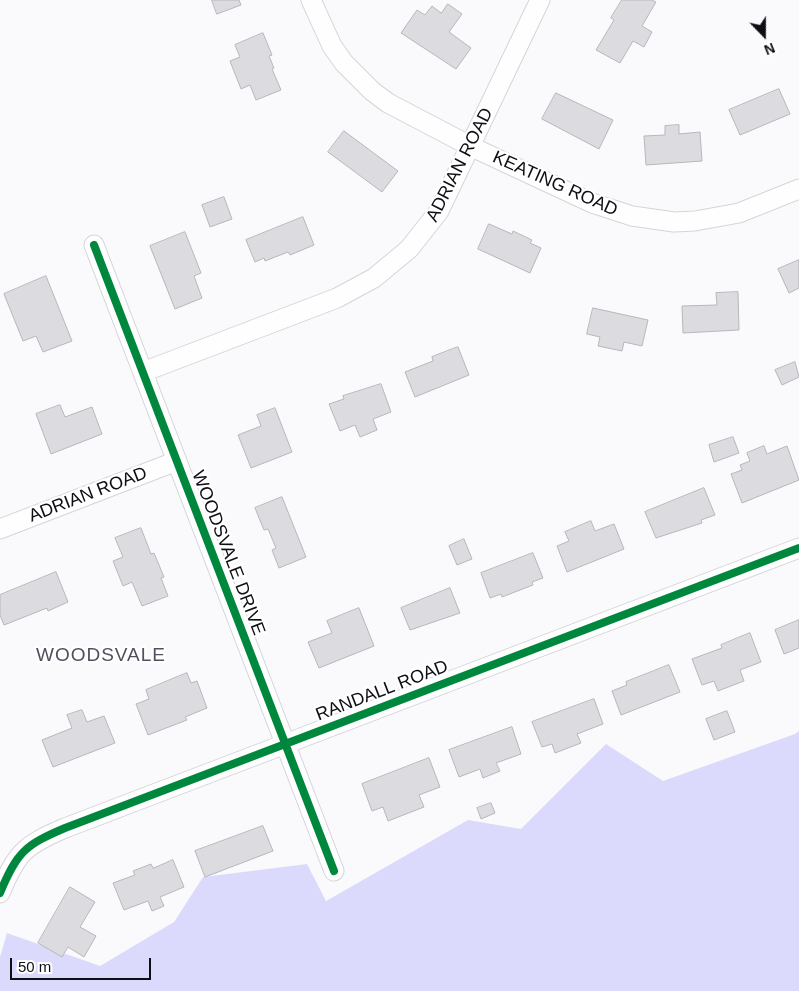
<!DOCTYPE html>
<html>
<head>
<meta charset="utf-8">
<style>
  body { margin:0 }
  #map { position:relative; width:799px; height:991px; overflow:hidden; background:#fafafc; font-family:Helvetica,sans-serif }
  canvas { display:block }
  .north { position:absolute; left:739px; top:10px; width:50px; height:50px; -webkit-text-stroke:4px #fff; paint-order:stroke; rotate:158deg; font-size:14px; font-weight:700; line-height:20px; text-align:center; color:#0e0e14 }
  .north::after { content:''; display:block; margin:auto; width:18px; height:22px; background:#0e0e14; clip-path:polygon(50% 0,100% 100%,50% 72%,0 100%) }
  .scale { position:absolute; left:10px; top:958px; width:141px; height:22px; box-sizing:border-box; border:2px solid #0e0e14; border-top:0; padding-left:6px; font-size:15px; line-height:18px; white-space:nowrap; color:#0e0e14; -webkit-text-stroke:4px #fff; paint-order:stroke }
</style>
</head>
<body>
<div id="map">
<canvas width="799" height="991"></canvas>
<div class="north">N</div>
<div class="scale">50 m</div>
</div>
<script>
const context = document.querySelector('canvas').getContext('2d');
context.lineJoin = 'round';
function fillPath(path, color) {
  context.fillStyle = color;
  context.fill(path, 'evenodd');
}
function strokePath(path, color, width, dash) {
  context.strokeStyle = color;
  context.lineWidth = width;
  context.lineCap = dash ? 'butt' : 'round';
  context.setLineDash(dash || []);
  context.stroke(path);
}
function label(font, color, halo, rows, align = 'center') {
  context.font = font + ' Helvetica,sans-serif';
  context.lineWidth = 4.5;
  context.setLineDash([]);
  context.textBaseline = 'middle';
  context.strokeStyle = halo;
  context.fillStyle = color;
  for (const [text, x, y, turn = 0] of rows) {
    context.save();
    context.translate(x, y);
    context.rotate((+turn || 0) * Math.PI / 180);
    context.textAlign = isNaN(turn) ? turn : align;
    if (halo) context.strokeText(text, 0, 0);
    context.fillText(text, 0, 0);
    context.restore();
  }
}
fillPath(new Path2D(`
  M799,731V991H0V957L7,933L100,966L174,922L203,877L307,864L326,901L468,820L521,829L606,744L663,781L795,734Z`), '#dcdafc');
const building = new Path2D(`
  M212,0H239L241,5L217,14Z
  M622,0H652L656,2L642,26L652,32L644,47L633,41L620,63L596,50L614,20L611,18Z
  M448,4L462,14L449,32L471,48L456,69L401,33L417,10L425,15L432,6L441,13Z
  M263,33L272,55L269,56L274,68L272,69L281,90L256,100L250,85L241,89L230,61L240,57L235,45Z
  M779,89L790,114L740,135L729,110Z
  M556,93L613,120L599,149L542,119Z
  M679,125V134L700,132L702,161L646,165L644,136L665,135V126Z
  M344,131L398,171L382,192L328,152Z
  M224,197L232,219L210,227L202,205Z
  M303,217L314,245L290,255L288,252L265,261L264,258L255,262L246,240Z
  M489,224L512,234L513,231L532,240L530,243L541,248L530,273L478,249Z
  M185,232L201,273L194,276L202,298L175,309L150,246Z
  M799,260V288L789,293L778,269Z
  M46,276L72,341L43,352L36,336L23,341L4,294Z
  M738,292L739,330L683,333L682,306L717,305L716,293Z
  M593,308L648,320L642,346L624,342L622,351L598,346L600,337L587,334Z
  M458,347L469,375L415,397L405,372L433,361L432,357Z
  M795,362L799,377L782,385L775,370Z
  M381,384L391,412L373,419L377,430L360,437L355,425L340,431L329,404L344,399L343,396Z
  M60,405L65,417L92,407L102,434L51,454L36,414Z
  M275,408L292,452L251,468L238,435L261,426L257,415Z
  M733,437L739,453L714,462L709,445Z
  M764,446L767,454L787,446L799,480L742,503L731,474L742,470L740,465L750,461L747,453Z
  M704,488L715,515L701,520L702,523L656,538L645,512Z
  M282,497L306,557L279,568L272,550L276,548L268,529L264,530L255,508Z
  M591,521L595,531L614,524L624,549L567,572L557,546L569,541L565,532Z
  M141,528L151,554L154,553L164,577L161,578L168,596L142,606L132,582L123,586L113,561L123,557L115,538Z
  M464,539L472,559L457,565L449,546Z
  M533,553L543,578L532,582L533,585L502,597L501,594L490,598L481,573Z
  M56,572L68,602L48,611L47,608L4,625L0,615V595Z
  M450,588L460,613L410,630L401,608Z
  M359,608L374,646L319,668L308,642L332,633L327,621Z
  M799,620V648L784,654L775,630Z
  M750,633L761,662L740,670L744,681L718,691L714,681L702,685L692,659L722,648L721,645Z
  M669,665L680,692L621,715L612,691L627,685L626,682Z
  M187,673L191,683L197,681L207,708L185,717L187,720L148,735L136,704L149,699L146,690Z
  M594,699L603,724L577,734L581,743L555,753L552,744L542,747L532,722Z
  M82,710L87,722L104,716L115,743L53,767L42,740L72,728L67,715Z
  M727,711L735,732L714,740L706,719Z
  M512,727L521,754L496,763L500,771L483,778L480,769L459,777L449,750Z
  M429,758L440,787L419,795L424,807L388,821L383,807L372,811L362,784Z
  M491,803L495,813L481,819L477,808Z
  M263,826L273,851L205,877L195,851Z
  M173,860L184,887L160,897L164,906L152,911L148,901L124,910L113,883L135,875L133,871L151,864L153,868Z
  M70,887L95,902L80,927L96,936L84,957L68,947L62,957L38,943Z`);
fillPath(building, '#dcdce0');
strokePath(building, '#b7b7bb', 1);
const minor = new Path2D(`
  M311,0L332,46L344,63L372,91L388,103L472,147L592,203L632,216L674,222L695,221L739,213L799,189
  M94,245L334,871
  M143,372L337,298L374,278L409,249L439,211L540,0
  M0,529L177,461
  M0,893C17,852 25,845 65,828L799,548`);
strokePath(minor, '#d5d5d9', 21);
strokePath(minor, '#fefeff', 19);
strokePath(new Path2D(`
  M94,245L334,871
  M0,893C17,852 25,845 65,828L799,548`), '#00873e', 8);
label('18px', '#0e0e14', '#fff', [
  ["ADRIAN ROAD",460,165,-63],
  ["KEATING ROAD",555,184,24],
  ["ADRIAN ROAD",88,495,-21],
  ["WOODSVALE DRIVE",228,553,69],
  ["RANDALL ROAD",382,691,-21]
]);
context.letterSpacing = '1px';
label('19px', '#50505f', '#fff', [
  ["WOODSVALE",101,656]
]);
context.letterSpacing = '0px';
</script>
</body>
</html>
